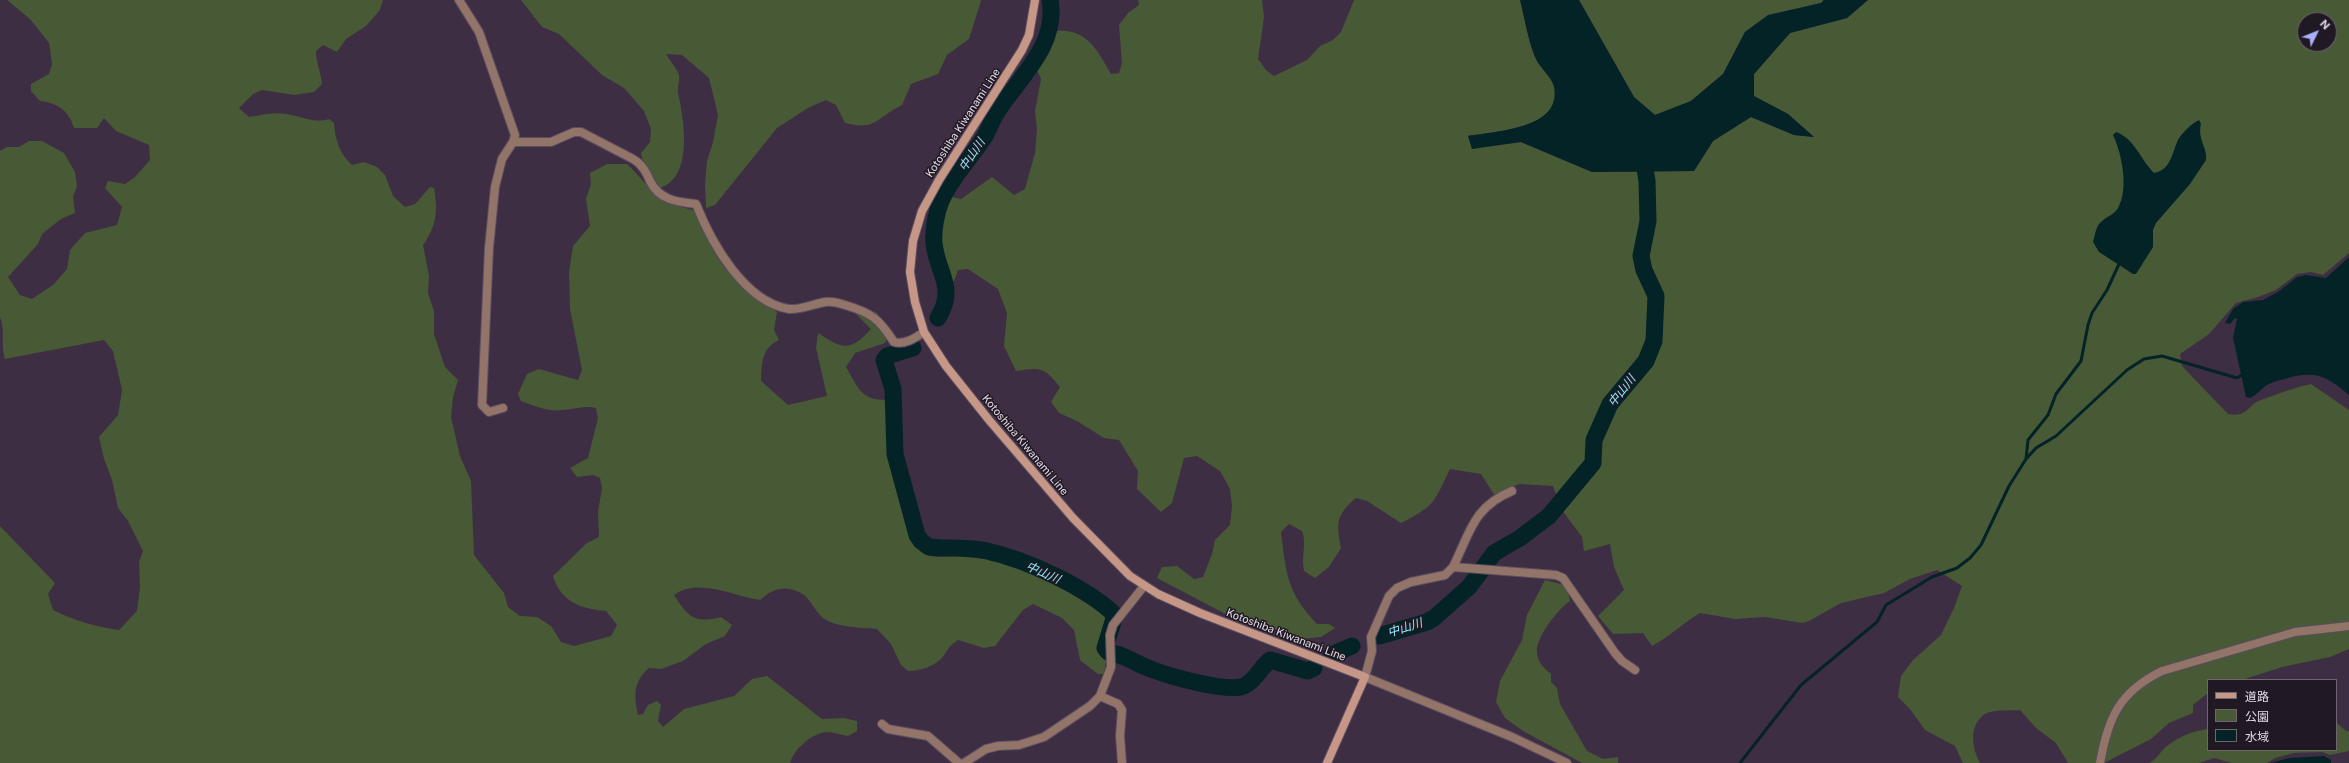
<!DOCTYPE html>
<html>
<head>
<meta charset="utf-8">
<style>
  body { margin:0 }
  #map { position:relative; width:2349px; height:763px; overflow:hidden; background:#3e2e43; font-family:"Public Sans","Noto Sans JP",sans-serif }
  canvas { display:block }
  .legend { position:absolute; left:2207px; top:679px; width:130px; height:72px; box-sizing:border-box; background:#201923; border:1px solid #6e6571; margin:0; padding:5px 7px; list-style:none; font-size:12px; color:#e2d8e5 }
  .legend li { display:flex; align-items:center; gap:8px; height:20px }
  .legend b { width:20px; border:1px solid #6e6571 }
  .north { position:absolute; left:2297px; top:12px; width:40px; height:40px; box-sizing:border-box; background:#201923; border:1px solid #6e6571; border-radius:50%; rotate:47deg; font-size:11px; font-weight:700; line-height:16px; text-align:center; color:#e2d8e5 }
  .north::after { content:''; display:block; margin:auto; width:14px; height:18px; background:#abaffb; clip-path:polygon(50% 0,100% 100%,50% 72%,0 100%) }
</style>
</head>
<body>
<div id="map">
<canvas width="2349" height="763"></canvas>
<ul class="legend">
<li><b style="height:5px;background:#c69786"></b>道路</li>
<li><b style="height:11px;background:#475935"></b>公園</li>
<li><b style="height:11px;background:#042327"></b>水域</li>
</ul>
<div class="north">N</div>
</div>
<script>
const context = document.querySelector('canvas').getContext('2d');
context.lineJoin = 'round';
function fillPath(path, color) {
  context.fillStyle = color;
  context.fill(path, 'evenodd');
}
function strokePath(path, color, width, dash) {
  context.strokeStyle = color;
  context.lineWidth = width;
  context.lineCap = dash ? 'butt' : 'round';
  context.setLineDash(dash || []);
  context.stroke(path);
}
function label(font, color, halo, rows, align = 'center') {
  context.font = font + ' "Public Sans","Noto Sans JP",sans-serif';
  context.lineWidth = 3;
  context.setLineDash([]);
  context.textBaseline = 'middle';
  context.strokeStyle = halo;
  context.fillStyle = color;
  for (const [text, x, y, turn = 0] of rows) {
    context.save();
    context.translate(x, y);
    context.rotate((+turn || 0) * Math.PI / 180);
    context.textAlign = isNaN(turn) ? turn : align;
    if (halo) context.strokeText(text, 0, 0);
    context.fillText(text, 0, 0);
    context.restore();
  }
}
fillPath(new Path2D(`
  M7,0H383L380,10L366,26L346,39L337,52L323,45L316,51C316,63 321,72 322,84L314,92L294,95L262,90L253,94L239,108L249,117C262,115 274,112 286,114C302,116 314,124 329,119L334,123C335,140 340,154 352,165L364,162L377,167L385,175L393,196L405,207L415,204L430,187L434,188C438,210 437,226 423,245L429,276L428,293L434,311V334L445,367L458,380L453,397L451,417L460,456L471,481L474,555L504,593L508,607L520,616L537,617L551,626L561,642L574,646L611,636L617,625L606,611C581,609 561,602 553,576L587,543L599,537L598,512L602,488L600,478L593,475L577,477L570,468L588,458L598,418L596,408C584,405 575,409 563,410C547,412 535,406 521,401L518,394L527,374L539,369L578,380L582,370L570,309L569,272L573,246L590,226L586,199L591,184L590,173L607,164H627C654,190 654,201 693,210C714,249 741,285 777,312L774,330L779,340C761,349 762,363 761,381L788,405L827,396L816,348L818,333C842,349 850,352 871,329L856,314L855,303L877,313L890,332L885,343L855,353L846,367C858,387 860,400 886,400C894,421 888,429 891,448C893,469 904,526 914,543C927,564 946,555 966,555C973,555 980,557 987,558C1029,563 1070,591 1105,614V626L1099,641L1106,662L1104,674H1098L1080,660L1074,630L1062,618L1033,604L1023,610L995,646L984,648L958,640C947,647 948,651 941,659C932,667 920,671 908,671L901,665L891,644L877,629C864,628 837,627 826,620C816,614 811,600 804,595C787,584 773,588 760,600C734,596 697,577 674,595C688,617 694,624 721,617L732,625L725,636L706,644L683,661L661,669L649,668C633,682 634,695 638,715L643,714L648,705L657,701L661,705L658,721L663,727L684,709L734,696L752,679L767,676L822,719L844,718L857,721V731L848,736C842,735 833,732 827,732C812,733 794,749 790,763H0V526L55,583L48,594L53,610C73,620 96,627 119,630L137,611L140,587L139,562L143,551L128,521L118,508L112,480L104,459L99,437L118,415L122,390L113,351L104,340L5,359C0,343 6,333 0,317V151L7,147H19L29,141H42L64,153L75,172L77,186L73,197L75,213L61,219L42,234L38,244L8,277L20,295L32,299L53,285L67,269L70,250L85,233L117,225L122,207L105,188L108,181L125,184L135,177L150,160L149,145L116,131L104,118L97,128H74C69,111 58,103 40,101L31,91V84L49,74L52,64L49,43L30,19Z
  M521,0H981V1L969,39L947,55L938,74L911,84L902,105C876,118 876,131 845,123L836,105L826,100L808,108L777,128L715,205L706,208L705,184L707,161L713,142L718,115L709,78L682,55L666,54C669,60 677,68 679,75C680,81 677,87 678,93C684,119 694,177 660,188L642,159L641,153L650,142L651,129L644,111L624,88L602,75L559,34L542,27Z
  M1138,0H1262L1264,17L1258,59L1266,70L1274,76L1307,60L1320,46L1333,40L1341,32L1354,0H1520C1525,19 1528,42 1536,59C1541,68 1550,76 1554,85C1569,127 1493,132 1468,136L1472,148L1521,142L1592,172L1694,171L1713,141L1751,117L1794,135L1814,137L1788,114L1753,96L1754,74L1790,33L1847,18L1868,0H2349V253L2323,275L2311,272L2297,274L2276,290L2258,297L2236,303L2209,334L2180,354L2182,366L2228,414C2248,418 2248,404 2261,400C2278,394 2293,388 2311,384L2349,410V649L2330,657L2282,667L2242,680H2208V693L2193,705V713L2169,723L2151,739L2104,763H2068L2056,743L2036,728L2020,710C2010,711 1993,709 1985,714C1968,726 1972,748 1980,763H1963L1955,746L1925,730L1910,709L1898,697L1901,676L1913,660L1941,635L1954,608L1962,586L1937,570L1910,579L1884,593L1841,603L1809,621L1803,623L1765,617L1735,619L1700,613C1683,623 1669,637 1652,646L1643,633L1613,634L1598,616L1624,590L1614,567L1610,544L1584,551L1582,537L1562,510L1553,486L1519,484L1495,496L1481,474L1450,469C1434,502 1435,506 1401,523L1367,501L1356,498C1336,515 1336,523 1341,548L1329,567L1315,578L1304,571C1301,556 1307,543 1302,531L1289,524L1281,532C1286,573 1287,593 1317,624H1329L1335,628L1321,637L1302,639L1286,634L1259,622L1233,618L1157,578L1162,567L1177,566L1194,579L1203,577L1212,554L1215,540L1230,525L1232,506L1230,489L1220,471L1197,456L1184,458L1172,503L1161,512L1137,489L1138,471L1119,440L1104,438L1077,421L1059,413L1051,402L1060,387C1044,367 1041,367 1016,371L1004,346L1007,313L998,289L968,269L958,270L954,281H949C939,245 934,232 952,197L961,199L992,177L1014,195L1025,189L1035,153L1037,129L1035,111L1041,79L1037,70L1045,55L1052,31C1086,27 1096,48 1111,74L1119,73L1122,63L1119,25L1128,13L1139,5ZM2305,20H2329V44H2305Z
  M1579,0H1824L1821,3L1768,16L1745,32L1723,74L1691,101L1655,115L1634,97Z
  M1545,580L1561,584L1568,592L1570,601C1558,609 1535,638 1537,653C1538,663 1544,668 1551,674V682L1557,688L1560,704L1587,751L1603,759L1618,757V763H1582L1523,731L1505,718L1496,702L1500,681L1522,640L1527,615Z
  M2336,722L2346,731H2349V751L2330,755L2322,752L2294,753L2275,758L2267,763H2232L2214,758L2199,763H2149C2158,759 2160,751 2167,746C2180,736 2193,731 2208,729V750H2336Z`), '#475935');
fillPath(new Path2D(`
  M1520,0H1579L1634,97L1655,115L1691,101L1723,74L1745,32L1768,15L1821,3L1824,0H1868L1847,18L1790,33L1754,74V96L1788,114L1814,137L1794,135L1751,117L1713,141L1694,171L1592,172L1521,142L1472,149L1468,136C1496,131 1562,129 1554,87C1552,77 1540,68 1536,59C1528,41 1525,19 1520,0Z
  M2199,120L2201,124C2197,139 2208,148 2206,160L2190,184L2156,223L2153,230V247L2136,274H2133L2099,252L2093,242C2095,235 2096,226 2101,222C2107,216 2114,215 2118,208C2129,189 2122,154 2113,135L2116,132C2134,138 2141,160 2154,173C2171,170 2172,153 2178,140C2182,133 2192,123 2199,120Z
  M2349,257V395C2328,377 2316,370 2288,378C2281,380 2274,381 2267,385C2261,389 2257,395 2250,398L2246,397L2233,338L2237,319L2235,318L2230,324L2225,323L2233,309L2243,302L2263,300L2278,292L2297,277L2306,275L2326,278Z
  M2324,756L2331,760V763H2270L2289,758Z`), '#042327');
strokePath(new Path2D(`
  M2026,459L2028,440L2048,415L2056,394L2081,361L2088,325L2092,313L2107,290L2120,262
  M1740,763L1801,685L1877,622L1886,605L1932,577L1957,568L1970,558L1981,545L2009,486L2026,459L2036,448L2056,436L2127,370L2144,359L2162,356L2237,378L2245,373`), '#042327', 3);
strokePath(new Path2D(`
  M938,318C957,286 937,274 934,243C933,230 936,213 941,201C951,177 971,158 985,136C990,127 993,117 999,109C1021,76 1058,44 1050,0
  M913,348L887,356L884,360L893,389L895,454L917,535L921,541L929,547C948,549 969,547 987,551C1027,560 1086,587 1115,615L1105,648L1108,652C1124,654 1136,664 1151,669C1168,676 1228,693 1244,686C1255,681 1261,667 1270,660L1308,671L1314,668
  M1379,636L1427,622L1434,618L1469,587L1494,553L1520,538L1549,516L1593,463L1594,440L1610,404L1646,361L1654,341L1656,296L1644,270L1641,256L1648,221L1647,181L1644,162L1635,153
  M1331,655L1352,646`), '#042327', 17);
const minor = new Path2D(`
  M459,0L479,32L515,135L513,142L502,159L495,187L489,248L482,405L489,412L503,408
  M513,142H551L574,132H581L633,159C642,164 646,172 650,181C659,200 677,202 696,204C711,242 744,302 789,309C801,310 813,304 825,302C831,301 839,303 845,305C872,313 879,319 894,342C905,345 915,338 924,332
  M1453,567C1470,533 1473,507 1512,491
  M1365,677L1372,651L1371,637L1389,596L1397,588L1411,582L1445,575L1453,567L1556,575L1563,578L1615,653L1622,661L1635,670
  M1100,696L1118,704L1122,710L1120,736L1122,763
  M882,724L888,729L928,736L959,763
  M964,763L986,749L998,746L1019,745L1044,737L1090,706L1100,696L1111,667L1110,635L1113,625L1144,586
  M2100,763C2108,718 2119,692 2162,671L2295,632L2349,626`);
const tertiary = new Path2D(`
  M1365,677L1512,737L1567,763`);
const secondary = new Path2D(`
  M1035,0L1029,35L1022,50L939,180L922,211L913,241L910,272L915,302L924,332L946,366L989,420L1073,518L1130,576L1158,594L1200,613L1365,677L1327,763`);
strokePath(minor, '#5c4d60', 10);
strokePath(tertiary, '#5c4d60', 10);
strokePath(secondary, '#5c4d60', 10);
strokePath(minor, '#927469', 8);
strokePath(tertiary, '#927469', 8);
strokePath(secondary, '#c69786', 8);
label('11px', '#e2d8e5', '#201923', [
  ["Kotoshiba Kiwanami Line",963,123,-57],
  ["Kotoshiba Kiwanami Line",1025,445,50],
  ["Kotoshiba Kiwanami Line",1286,635,21]
]);
label('italic 12px', '#85ebfb', '#201923', [
  ["中山川",972,155,-56],
  ["中山川",1622,391,-52],
  ["中山川",1043,573,24],
  ["中山川",1405,628,-18]
]);
</script>
</body>
</html>
